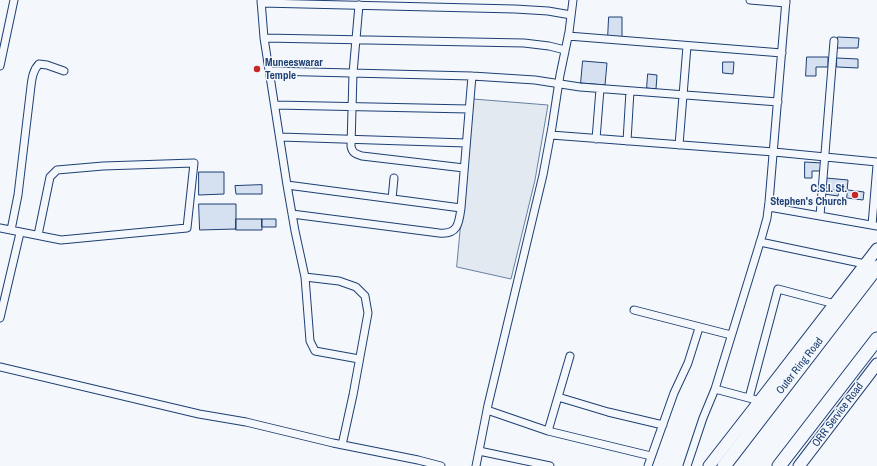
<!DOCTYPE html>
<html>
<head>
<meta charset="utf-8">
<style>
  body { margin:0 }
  canvas { display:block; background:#f4f7fb }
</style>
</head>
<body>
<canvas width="877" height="466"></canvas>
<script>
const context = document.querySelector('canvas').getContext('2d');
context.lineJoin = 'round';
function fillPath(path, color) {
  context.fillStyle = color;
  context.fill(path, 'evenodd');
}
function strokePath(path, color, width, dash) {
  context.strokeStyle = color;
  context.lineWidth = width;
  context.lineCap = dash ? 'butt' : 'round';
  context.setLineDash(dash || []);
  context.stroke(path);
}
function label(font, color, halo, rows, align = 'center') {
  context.font = font + ' "Archivo Narrow",sans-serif';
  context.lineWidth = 3;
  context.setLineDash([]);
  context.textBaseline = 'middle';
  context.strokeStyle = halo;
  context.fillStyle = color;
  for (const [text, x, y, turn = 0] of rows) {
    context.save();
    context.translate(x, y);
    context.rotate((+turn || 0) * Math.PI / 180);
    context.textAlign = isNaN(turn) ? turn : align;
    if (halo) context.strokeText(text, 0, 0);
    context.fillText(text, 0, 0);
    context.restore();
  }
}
const green = new Path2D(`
  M473,99L548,105L535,180L511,279L457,267Z`);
fillPath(green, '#e3e9f0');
strokePath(green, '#687fa3', 1);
const building = new Path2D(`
  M609,17H622V38H608Z
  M838,37L859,38L858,48H837Z
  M807,57H828V67H816V76H806Z
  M837,58L858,59V68L837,67Z
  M583,61L607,63L605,85L581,83Z
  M723,62H734L733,74L723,73Z
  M648,74L657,75L656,89L647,88Z
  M805,162L822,163V171H812V178H805Z
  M199,172H224V194L199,195Z
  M826,178L848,180L847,191L825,189Z
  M262,185V194H236L235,186Z
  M825,189L839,190L838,196L824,194Z
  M848,190L864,192L863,200L847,198Z
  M199,204H236V229L200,230Z
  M236,219H262V230H236Z
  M262,219H276V227H262Z`);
fillPath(building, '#d5e0f0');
strokePath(building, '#1d3f73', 1);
const minor = new Path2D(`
  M261,0L264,38L287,185L295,231L305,277L310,341L315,351L359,359
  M750,0L786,3
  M261,3L515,9L548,11L571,15
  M359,5L353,73L351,146C352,153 356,154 362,156L464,168
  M568,36L782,53
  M264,38L524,43L549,46L565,50
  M0,66L14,0
  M270,71L472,76L535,80L580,87L778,102
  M275,105L469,109
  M551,135L774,152L877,162
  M280,137L466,143
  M596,139L600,89
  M627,141L630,91
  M679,145L687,46
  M287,185L461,208
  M392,199L394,178
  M769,207L877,226
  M292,214L439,233C458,235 459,223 461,208L472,76
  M820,216L834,41
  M872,225L877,165
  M0,228L61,240L187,228L194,163L103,166L57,170L50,177L38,235
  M11,230L18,195L31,86C32,78 33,70 39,64L47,65L64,71
  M760,242L865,264
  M305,277L339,281L356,287L365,296L368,313L353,395L342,445
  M634,310L731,335
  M0,318L20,233
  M0,367L199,414L246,422L333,443L418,460L441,466
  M715,389L760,401
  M558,397L608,412L663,425
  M749,398L778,289L835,304
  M487,410L548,431L651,456
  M548,431L570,356
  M479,451L550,466
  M476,466L488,405L543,175L552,127L560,75L569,32L573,0
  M648,466L674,393L688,363L699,328
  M687,466L703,418L715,389L762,236L767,218L769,202L786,0`);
const primary = new Path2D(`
  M709,466L755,407L877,249
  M799,466L877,364`);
const motorway = new Path2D(`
  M724,466L877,267
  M779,466L877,339`);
strokePath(minor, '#1d3f73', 9);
strokePath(primary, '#1d3f73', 13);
strokePath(motorway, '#1d3f73', 15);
strokePath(minor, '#f4f7fb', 7);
strokePath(primary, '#f4f7fb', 11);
strokePath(motorway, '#f4f7fb', 13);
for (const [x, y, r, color] of [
  [257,69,4,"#c62828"],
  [855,195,4,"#c62828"]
]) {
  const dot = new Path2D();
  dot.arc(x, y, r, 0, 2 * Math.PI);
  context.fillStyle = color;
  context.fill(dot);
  strokePath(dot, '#f4f7fb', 1.5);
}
label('bold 11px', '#1d3f73', '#f4f7fb', [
  ["Muneeswarar",265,63],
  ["Temple",265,76],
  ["C.S.I. St.",847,189,"right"],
  ["Stephen's Church",847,202,"right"]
], 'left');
label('11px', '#1d3f73', '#f4f7fb', [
  ["Outer Ring Road",800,366,-52],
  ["ORR Service Road",838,415,-53]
]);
</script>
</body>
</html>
